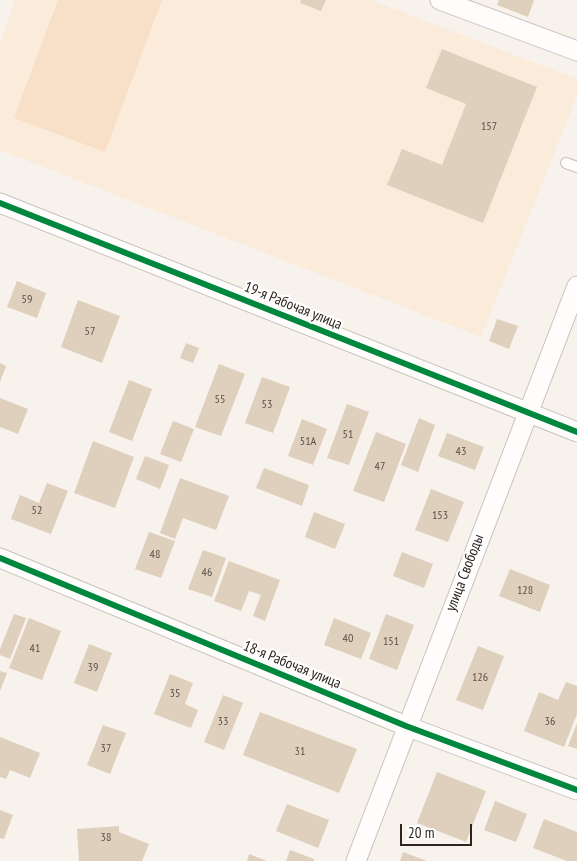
<!DOCTYPE html>
<html>
<head>
<meta charset="utf-8">
<style>
  body { margin:0 }
  #map { position:relative; width:577px; height:861px; overflow:hidden; background:#f8f2ec; font-family:"PT Sans Narrow",sans-serif }
  canvas { display:block }
  .scale { position:absolute; left:400px; top:824px; width:72px; height:22px; box-sizing:border-box; border:2px solid #2c261f; border-top:0; padding-left:6px; font-size:15px; line-height:18px; white-space:nowrap; color:#2c261f; -webkit-text-stroke:4px #fff; paint-order:stroke }
</style>
</head>
<body>
<div id="map">
<canvas width="577" height="861"></canvas>
<div class="scale">20 m</div>
</div>
<script>
const context = document.querySelector('canvas').getContext('2d');
context.lineJoin = 'round';
function fillPath(path, color) {
  context.fillStyle = color;
  context.fill(path, 'evenodd');
}
function strokePath(path, color, width, dash) {
  context.strokeStyle = color;
  context.lineWidth = width;
  context.lineCap = dash ? 'butt' : 'round';
  context.setLineDash(dash || []);
  context.stroke(path);
}
function label(font, color, halo, rows, align = 'center') {
  context.font = font + ' "PT Sans Narrow",sans-serif';
  context.lineWidth = 4.5;
  context.setLineDash([]);
  context.textBaseline = 'middle';
  context.strokeStyle = halo;
  context.fillStyle = color;
  for (const [text, x, y, turn = 0] of rows) {
    context.save();
    context.translate(x, y);
    context.rotate((+turn || 0) * Math.PI / 180);
    context.textAlign = isNaN(turn) ? turn : align;
    if (halo) context.strokeText(text, 0, 0);
    context.fillText(text, 0, 0);
    context.restore();
  }
}
fillPath(new Path2D(`
  M15,0H371L577,79V96L481,337L0,150V43Z`), '#fbebdb');
fillPath(new Path2D(`
  M58,0H162L105,152L14,118Z`), '#f8e0c8');
fillPath(new Path2D(`
  M301,0H326L321,11L300,3Z
  M499,0H534L528,17L497,5Z
  M442,49L537,87L483,223L387,185L402,149L442,165L466,104L426,88Z
  M17,281L46,293L37,318L7,307Z
  M78,300L120,316L102,363L61,347Z
  M497,319L518,326L509,349L489,341Z
  M186,343L199,348L193,363L180,358Z
  M0,363L6,366L0,382Z
  M219,364L245,374L221,436L195,427Z
  M262,377L290,387L273,433L245,423Z
  M129,380L152,389L132,441L109,432Z
  M0,398L28,409L18,434L0,427Z
  M347,404L369,412L349,465L327,458Z
  M419,418L435,425L418,472L401,465Z
  M302,419L327,429L313,465L288,456Z
  M173,421L194,429L181,462L160,454Z
  M376,432L406,444L384,502L353,491Z
  M447,433L484,447L475,470L438,456Z
  M93,441L134,457L115,508L74,493Z
  M145,456L169,465L160,489L136,479Z
  M264,468L309,485L302,506L256,488Z
  M180,478L229,496L216,530L183,518L175,539L160,533Z
  M47,483L68,491L51,534L11,519L20,495L39,503Z
  M431,489L464,502L448,542L415,530Z
  M314,512L345,524L335,549L305,537Z
  M149,532L175,541L161,578L135,569Z
  M203,550L226,558L212,597L188,589Z
  M402,552L433,564L424,588L393,576Z
  M229,561L280,580L265,621L253,616L261,595L249,591L241,611L214,601Z
  M510,569L550,585L540,612L499,596Z
  M14,614L26,618L10,659L0,655V649Z
  M386,614L414,625L397,670L369,659Z
  M29,618L61,631L42,680L9,668Z
  M334,618L371,633L361,659L324,645Z
  M89,644L112,653L97,692L74,683Z
  M478,646L504,656L483,710L456,700Z
  M0,671L7,673L0,691Z
  M170,674L193,683L185,704L198,710L191,728L154,714Z
  M566,682L577,686V714L564,747L524,731L539,692L558,700Z
  M223,695L243,703L224,750L204,742Z
  M260,712L357,749L339,793L243,755Z
  M577,723V749L568,746Z
  M103,725L126,733L110,774L87,765Z
  M0,737L40,753L30,778L10,770L6,779L0,777Z
  M437,772L486,791L466,842L417,823Z
  M495,801L527,814L516,842L484,830Z
  M287,804L329,820L318,848L276,831Z
  M0,810L13,815L4,839L0,838Z
  M544,819L577,832V861H567L533,848Z
  M119,826V832L149,844L142,861H79L77,829Z
  M290,850L314,859V861H286Z
  M403,852L427,861H400Z
  M249,854L267,861H247Z`), '#dfcfbd');
const service = new Path2D(`
  M566,163L577,167`);
const minor = new Path2D(`
  M440,0L577,51
  M0,203L577,432
  M0,558L406,726L577,790
  M356,861L577,286`);
strokePath(service, '#c8c2bc', 12);
strokePath(minor, '#c8c2bc', 21);
strokePath(service, '#fefdfc', 10);
strokePath(minor, '#fefdfc', 19);
strokePath(new Path2D(`
  M0,203L577,432
  M0,558L406,726L577,790`), '#00873e', 6);
label('12px', '#595046', null, [
  ["157",489,127],
  ["59",27,300],
  ["57",90,332],
  ["55",220,400],
  ["53",267,405],
  ["51",348,435],
  ["51А",308,442],
  ["43",461,452],
  ["47",380,467],
  ["52",37,511],
  ["153",440,516],
  ["48",155,555],
  ["46",207,573],
  ["128",525,591],
  ["40",348,639],
  ["151",391,642],
  ["41",35,649],
  ["39",93,668],
  ["126",480,678],
  ["35",175,694],
  ["33",223,722],
  ["36",550,722],
  ["37",106,749],
  ["31",300,752],
  ["38",106,838]
]);
label('15px', '#2c261f', '#fff', [
  ["19-я Рабочая улица",293,306,22],
  ["улица Свободы",465,573,-69],
  ["18-я Рабочая улица",292,665,22]
]);
</script>
</body>
</html>
